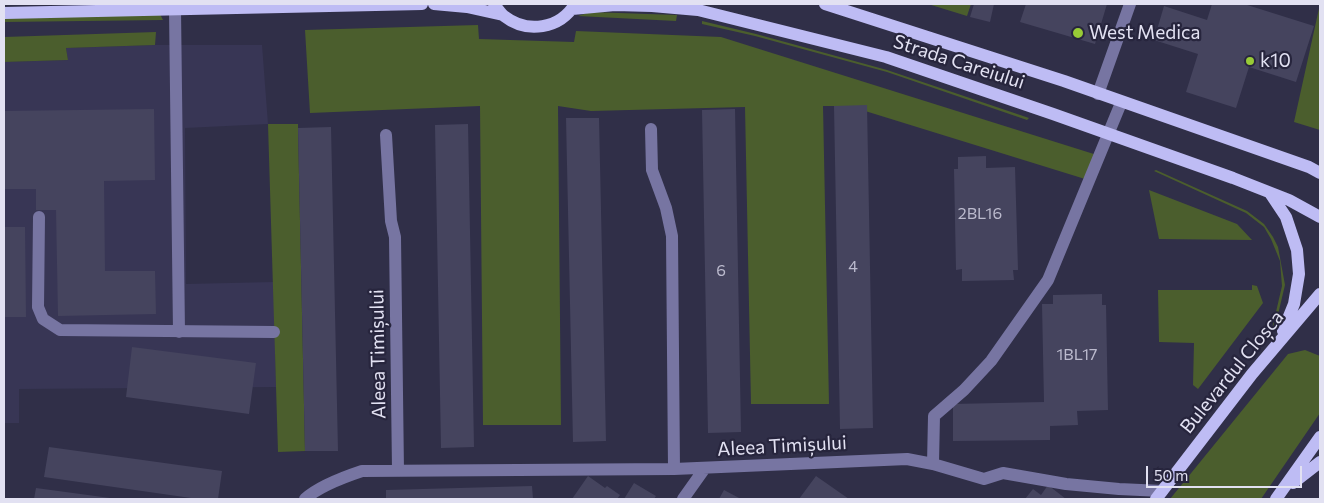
<!DOCTYPE html>
<html>
<head>
<meta charset="utf-8">
<style>
  body { margin:0 }
  #map { position:relative; width:1324px; height:503px; overflow:hidden; background:#302f48; font-family:Commissioner,sans-serif }
  canvas { display:block }
  .frame { position:absolute; inset:0; border:5px solid #e2e1f2; pointer-events:none }
  .scale { position:absolute; left:1146px; top:466px; width:156px; height:22px; box-sizing:border-box; border:2px solid #e2e1f2; border-top:0; padding-left:6px; font-size:15px; line-height:18px; white-space:nowrap; color:#e2e1f2; -webkit-text-stroke:4px #27253d; paint-order:stroke }
</style>
</head>
<body>
<div id="map">
<canvas width="1324" height="503"></canvas>
<div class="frame"></div>
<div class="scale">50 m</div>
</div>
<script>
const context = document.querySelector('canvas').getContext('2d');
context.lineJoin = 'round';
function fillPath(path, color) {
  context.fillStyle = color;
  context.fill(path, 'evenodd');
}
function strokePath(path, color, width, dash) {
  context.strokeStyle = color;
  context.lineWidth = width;
  context.lineCap = dash ? 'butt' : 'round';
  context.setLineDash(dash || []);
  context.stroke(path);
}
function label(font, color, halo, rows, align = 'center') {
  context.font = font + ' Commissioner,sans-serif';
  context.lineWidth = 4.5;
  context.setLineDash([]);
  context.textBaseline = 'middle';
  context.strokeStyle = halo;
  context.fillStyle = color;
  for (const [text, x, y, turn = 0] of rows) {
    context.save();
    context.translate(x, y);
    context.rotate((+turn || 0) * Math.PI / 180);
    context.textAlign = isNaN(turn) ? turn : align;
    if (halo) context.strokeText(text, 0, 0);
    context.fillText(text, 0, 0);
    context.restore();
  }
}
fillPath(new Path2D(`
  M155,45H262L268,124L185,128L186,284L274,282L276,387L19,389V423H4V62L68,60L66,48Z`), '#383655');
fillPath(new Path2D(`
  M928,4L942,5L943,4H971L967,16Z
  M1320,4V130L1294,122Z
  M590,12L677,15L676,21L578,16Z
  M160,14L163,20L4,22V17Z
  M702,21L756,34L887,70L1029,118L1027,120L887,72L755,36L702,24Z
  M478,25L479,39L574,42L576,31L721,37L1097,155L1085,179L849,106H823L829,404H751L745,107L591,111L558,106L561,425H483L480,106L310,113L305,30Z
  M156,32L155,45L66,48L68,60L4,62V37Z
  M268,124H298V128L305,451L278,452Z
  M1156,170L1247,211L1264,224L1273,237L1278,247L1285,285L1275,327L1272,329L1282,286L1280,261L1271,239L1264,227L1246,213L1154,171Z
  M1149,190L1237,224L1252,240L1159,239Z
  M1252,285L1257,286L1263,303L1198,389L1193,385L1194,343L1159,342L1158,290H1252Z
  M1305,350L1320,356V413L1261,499H1170L1288,354Z`), '#4b5e2d');
fillPath(new Path2D(`
  M974,4H994L990,22L970,17Z
  M1026,4H1107L1095,44L1020,22Z
  M1212,4H1244L1314,26L1296,82L1249,67L1236,108L1186,92L1198,54L1154,40L1164,6L1207,20Z
  M867,105L873,428L840,429L834,106Z
  M154,109L155,180L104,181L105,271H155L156,314L58,316L56,210H36V189H4V111Z
  M735,109L741,432L708,433L702,110Z
  M566,118H599L606,441L573,442Z
  M468,124L474,447L441,448L435,125Z
  M331,127L338,451H305L298,128Z
  M986,156V168L1015,167L1018,270H1013L1014,280L962,281V269L956,270L954,169H958V157Z
  M4,227H25L26,317H4Z
  M1102,294V305H1106L1108,410L1077,411L1078,425L1050,426V440L953,441V404L1044,402L1042,304H1053V295Z
  M132,347L256,363L249,414L126,397Z
  M49,447L222,471L218,499H198L44,477Z
  M588,476L605,488L607,486L620,495L617,499H572Z
  M816,476L849,499H799Z
  M634,483L656,496L654,499H624Z
  M1048,485L1066,499H1025L1033,489L1041,495Z
  M532,486L533,499H386V490Z
  M36,488L110,498V499H34Z
  M724,490L741,499H719Z`), '#45445e');
strokePath(new Path2D(`
  M175,9L179,332
  M1098,94L1130,4
  M651,129L652,170L666,208L672,236L674,469
  M386,135L391,221L395,237L398,471
  M39,217L38,307L43,319L60,330L274,332
  M933,464L934,416L964,390L991,361L1048,280L1121,103
  M305,499C318,487 344,477 362,471L674,469L907,459L933,464L984,479L1003,473L1066,484L1119,489L1162,491
  M683,499L705,468`), '#7775a2', 12);
strokePath(new Path2D(`
  M434,4L467,7L503,15
  M494,4C497,8 500,13 504,16C527,34 560,29 575,4
  M825,4L1064,81L1309,167L1320,173
  M572,9L615,5L652,6L698,10L886,57L1053,114L1233,178L1289,200L1320,217
  M4,13L422,4
  M1270,193L1286,217L1297,250L1299,274L1294,304L1283,331
  M1293,483L1320,462
  M1156,499L1252,374L1320,294
  M1276,499L1320,437`), '#bebcf4', 12);
for (const [x, y, r, color] of [
  [1078,33,6,"#98cb36"],
  [1250,61,5,"#98cb36"]
]) {
  const dot = new Path2D();
  dot.arc(x, y, r, 0, 2 * Math.PI);
  context.fillStyle = color;
  context.fill(dot);
  strokePath(dot, '#27253d', 2);
}
label('16px', '#bbbacd', null, [
  ["2BL16",980,214],
  ["4",853,267],
  ["6",721,271],
  ["1BL17",1077,355]
]);
label('19px', '#e2e1f2', '#27253d', [
  ["West Medica",1089,33],
  ["k10",1260,61]
], 'left');
label('19px', '#e2e1f2', '#27253d', [
  ["Strada Careiului",959,62,18],
  ["Aleea Timișului",378,354,-91],
  ["Bulevardul Cloșca",1232,372,-51],
  ["Aleea Timișului",782,446,-3]
]);
</script>
</body>
</html>
